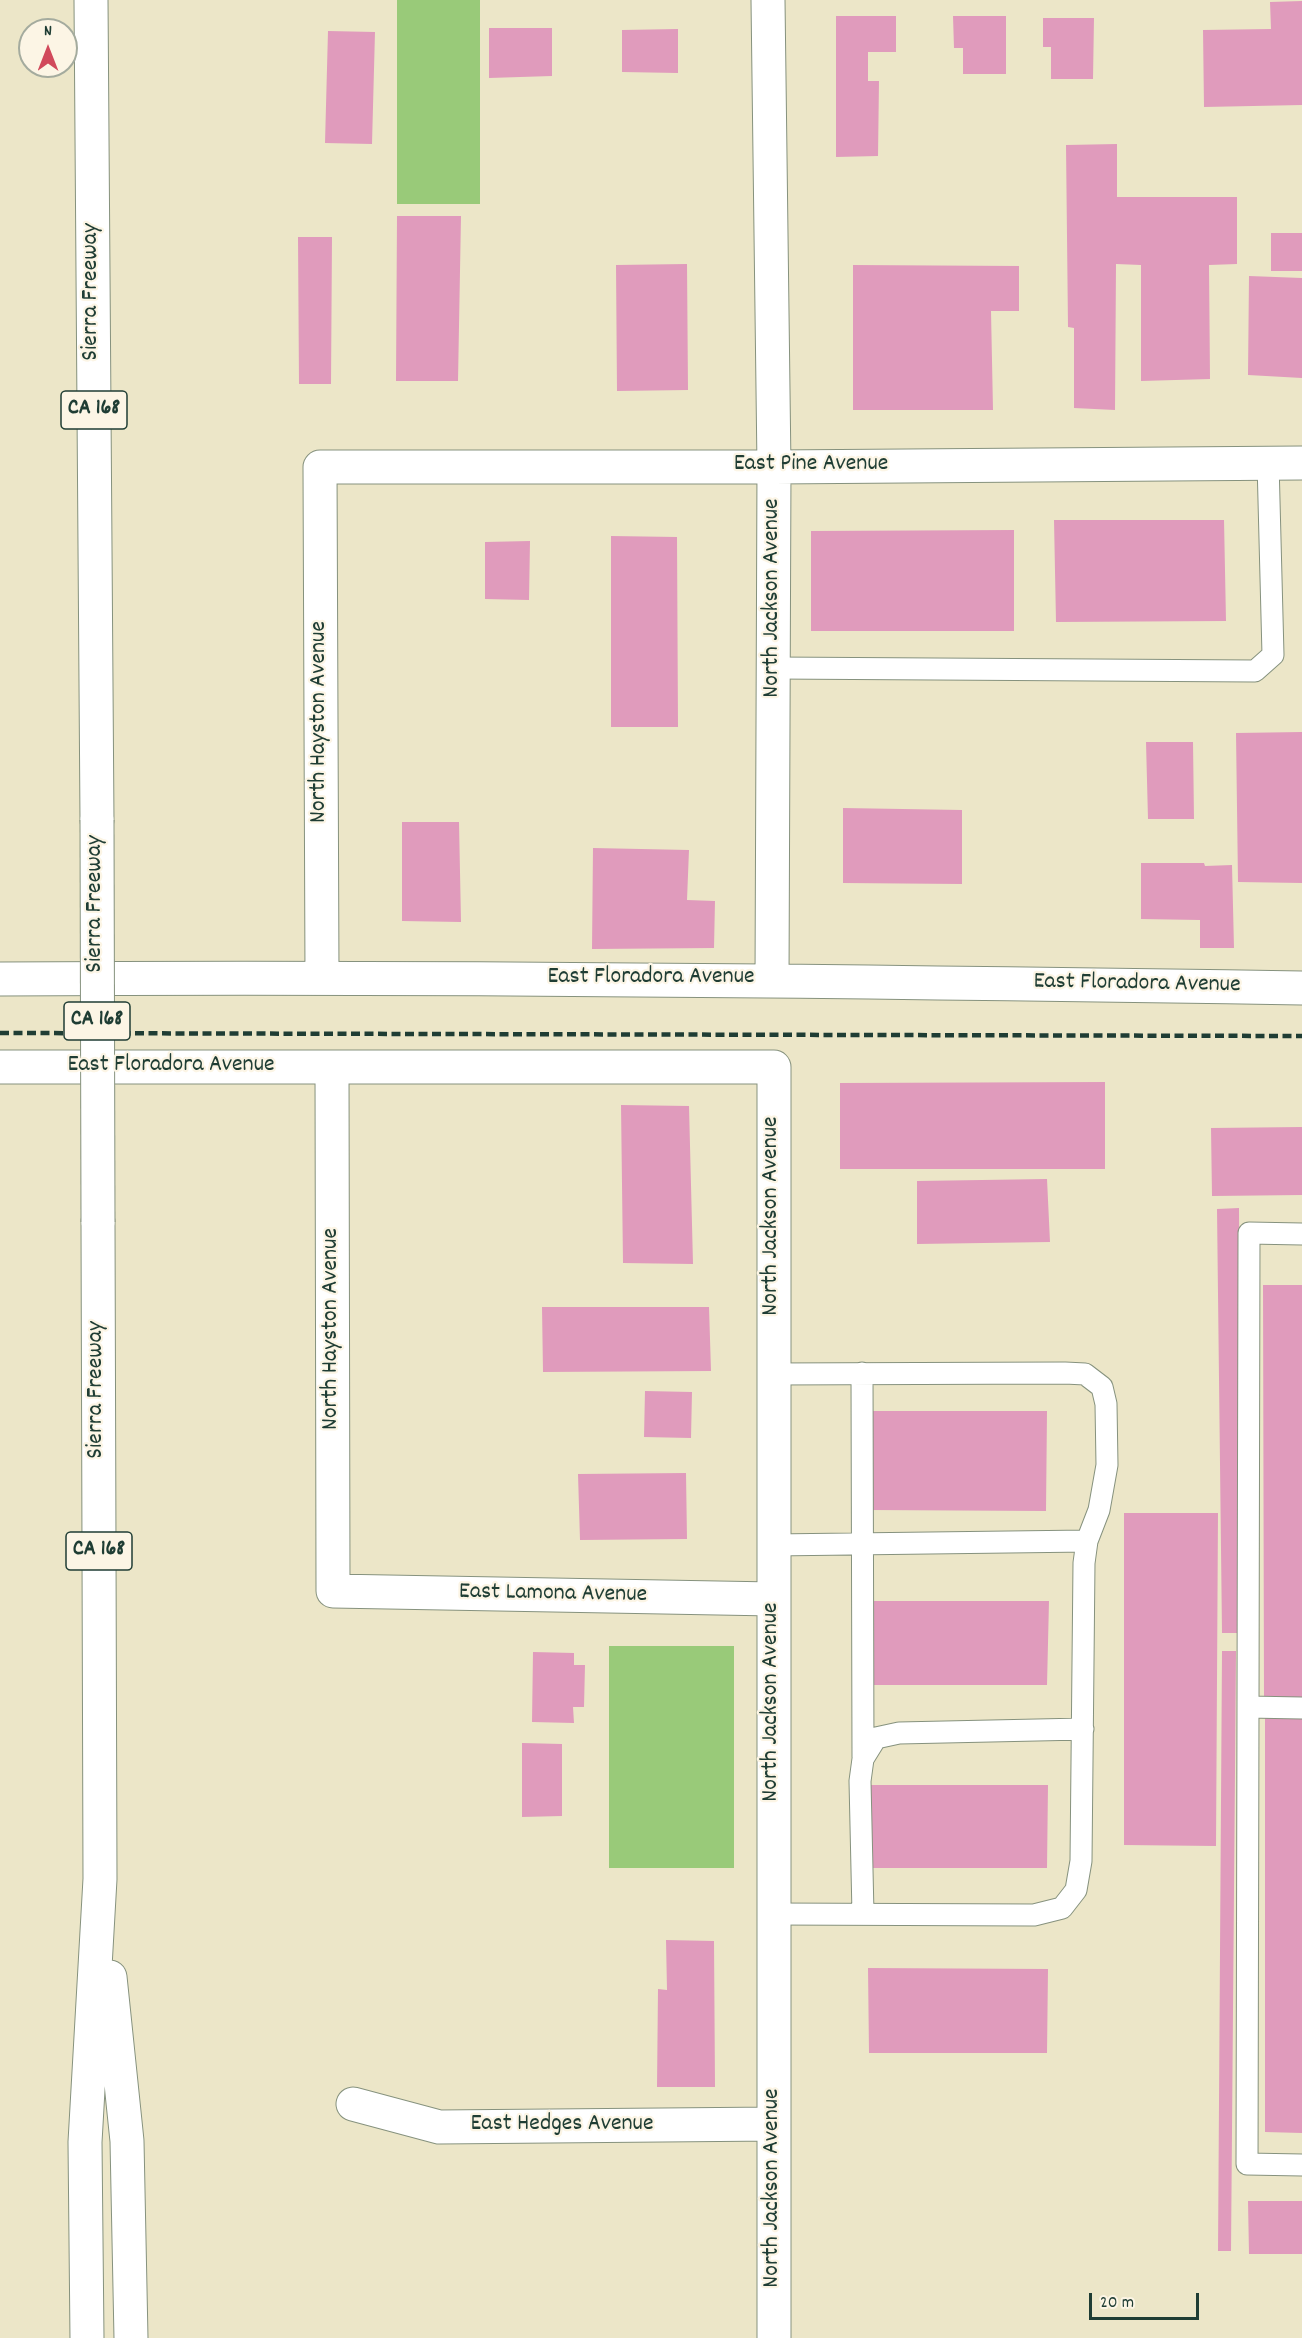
<!DOCTYPE html>
<html>
<head>
<meta charset="utf-8">
<style>
  body { margin:0 }
  #map { position:relative; width:1302px; height:2338px; overflow:hidden; background:#ece6c8; font-family:Dekko,sans-serif }
  canvas { display:block }
  .north { position:absolute; left:18px; top:18px; width:60px; height:60px; box-sizing:border-box; background:#fcf5e5; border:2px solid #a4ab9e; border-radius:50%; rotate:0deg; font-size:16px; font-weight:700; line-height:24px; text-align:center; color:#1f3d34 }
  .north::after { content:''; display:block; margin:auto; width:21px; height:27px; background:#d1495b; clip-path:polygon(50% 0,100% 100%,50% 72%,0 100%) }
  .scale { position:absolute; left:1089px; top:2293px; width:110px; height:27px; box-sizing:border-box; border:3px solid #1f3d34; border-top:0; padding-left:8px; font-size:18px; line-height:21px; white-space:nowrap; color:#1f3d34; -webkit-text-stroke:4px #fcf5e5; paint-order:stroke }
</style>
</head>
<body>
<div id="map">
<canvas width="1302" height="2338"></canvas>
<div class="north">N</div>
<div class="scale">20 m</div>
</div>
<script>
const context = document.querySelector('canvas').getContext('2d');
context.lineJoin = 'round';
function fillPath(path, color) {
  context.fillStyle = color;
  context.fill(path, 'evenodd');
}
function strokePath(path, color, width, dash) {
  context.strokeStyle = color;
  context.lineWidth = width;
  context.lineCap = dash ? 'butt' : 'round';
  context.setLineDash(dash || []);
  context.stroke(path);
}
function label(font, color, halo, rows, align = 'center') {
  context.font = font + ' Dekko,sans-serif';
  context.lineWidth = 4.5;
  context.setLineDash([]);
  context.textBaseline = 'middle';
  context.strokeStyle = halo;
  context.fillStyle = color;
  for (const [text, x, y, turn = 0] of rows) {
    context.save();
    context.translate(x, y);
    context.rotate((+turn || 0) * Math.PI / 180);
    context.textAlign = isNaN(turn) ? turn : align;
    if (halo) context.strokeText(text, 0, 0);
    context.fillText(text, 0, 0);
    context.restore();
  }
}
fillPath(new Path2D(`
  M397,0H480V204H397Z
  M609,1646H734V1868H609Z`), '#99ca79');
fillPath(new Path2D(`
  M1302,1V105L1204,107L1203,30L1271,29L1270,2Z
  M836,16H896V52H868V81H879L878,156L836,157Z
  M953,16H1006V74H963V48H954Z
  M1043,18H1094L1093,79H1051V47H1043Z
  M489,28H552V76L489,78Z
  M678,29V73L622,72V30Z
  M328,31L375,32L372,144L325,143Z
  M1117,144V197H1237V264L1209,265L1210,379L1141,381V265L1116,264L1115,410L1074,408V328L1068,327L1066,145Z
  M397,216H461L458,381H396Z
  M1271,233H1302V271H1271Z
  M298,237H332L331,384H299Z
  M687,264L688,390L617,391L616,265Z
  M853,265L1019,266V311H991L993,410H853Z
  M1249,276L1302,278V378L1248,375Z
  M1054,520H1224L1226,621L1056,622Z
  M1014,530V631H811V531Z
  M611,536L677,537L678,727H611Z
  M530,541L529,600L485,599V542Z
  M1302,732V883L1238,882L1236,733Z
  M1146,742H1193L1194,819H1148Z
  M843,808L962,810V884L843,883Z
  M402,822H459L461,922L402,921Z
  M593,848L689,850L687,900L715,901L714,948L592,949Z
  M1141,863H1204L1205,866L1232,865L1234,948H1200V920L1141,919Z
  M1105,1082V1169H840V1083Z
  M621,1105L689,1106L693,1264L623,1263Z
  M1302,1127V1195L1212,1196L1211,1128Z
  M1047,1179L1050,1242L917,1244V1181Z
  M1239,1208L1241,1633H1222L1217,1209Z
  M1263,1285H1302V1700L1264,1699Z
  M542,1307H709L711,1371L543,1372Z
  M645,1391L692,1392L691,1438L644,1437Z
  M868,1411H1047L1046,1511L869,1510Z
  M686,1473L687,1539L580,1540L578,1474Z
  M1124,1513H1218L1216,1846L1124,1845Z
  M869,1601H1049L1047,1685H869Z
  M1222,1651H1236L1231,2251H1218Z
  M533,1652L574,1653V1665H585L584,1707H573L574,1723L532,1722Z
  M1265,1718H1302V2133L1265,2132Z
  M522,1743L562,1744V1816L522,1817Z
  M869,1785H1048L1047,1868H870Z
  M666,1940L714,1941L715,2087H657L658,1989L667,1990Z
  M868,1968L1048,1969L1047,2053H869Z
  M1248,2201H1302V2254H1249Z`), '#e09bbc');
const service = new Path2D(`
  M774,668L1255,671L1273,655L1268,462
  M1302,1234L1249,1233L1247,2164L1302,2165
  M862,1373L863,1757
  M773,1374L1065,1373L1085,1374L1102,1387L1106,1404L1107,1465L1099,1510L1087,1541L1084,1563L1081,1861L1076,1890L1062,1908L1034,1915L773,1914
  M773,1545L1087,1541
  M1248,1707L1302,1708
  M863,1914L860,1781L863,1759L876,1738L899,1733L1083,1729`);
const minor = new Path2D(`
  M768,0L774,467L772,980
  M322,977L320,467H774L1302,463
  M0,979C434,976 868,981 1302,988
  M0,1067H774V2338
  M332,1067L333,1591L773,1599
  M353,2104L439,2127L774,2124`);
const motorway = new Path2D(`
  M91,0L97,820
  M110,1977L127,2141L131,2338
  M87,2338L85,2142L100,1879L98,1222`);
strokePath(service, '#86927e', 23);
strokePath(minor, '#86927e', 35);
strokePath(motorway, '#86927e', 35);
strokePath(service, '#fff', 21);
strokePath(minor, '#fff', 33);
strokePath(motorway, '#fff', 33);
strokePath(new Path2D(`
  M0,1033L1302,1036`), '#1f3d34', 4.5, [9, 4.5]);
const motorwayBridge = new Path2D(`
  M97,820L98,1222`);
strokePath(motorwayBridge, '#86927e', 35, []);
strokePath(motorwayBridge, '#fff', 33);
for (const [x, y, w] of [
  [94,410,66],
  [97,1021,66],
  [99,1551,66]
]) {
  const box = new Path2D();
  box.roundRect(x - w / 2, y - 19, w, 38, 4.5);
  context.fillStyle = '#fcf5e5';
  context.fill(box);
  strokePath(box, '#1f3d34', 1.5);
}
label('bold 22px', '#1f3d34', null, [
  ["CA 168",94,410],
  ["CA 168",97,1021],
  ["CA 168",99,1551]
]);
label('24px', '#1f3d34', '#fcf5e5', [
  ["Sierra Freeway",93,292,-90],
  ["East Pine Avenue",811,466],
  ["North Jackson Avenue",774,598,-90],
  ["North Hayston Avenue",321,722,-90],
  ["Sierra Freeway",97,904,-90],
  ["East Floradora Avenue",651,979],
  ["East Floradora Avenue",1137,985,1],
  ["East Floradora Avenue",171,1067],
  ["North Jackson Avenue",773,1216,-90],
  ["North Hayston Avenue",333,1329,-90],
  ["Sierra Freeway",98,1390,-90],
  ["East Lamona Avenue",553,1595,1],
  ["North Jackson Avenue",773,1702,-90],
  ["East Hedges Avenue",562,2126],
  ["North Jackson Avenue",774,2188,-90]
]);
</script>
</body>
</html>
